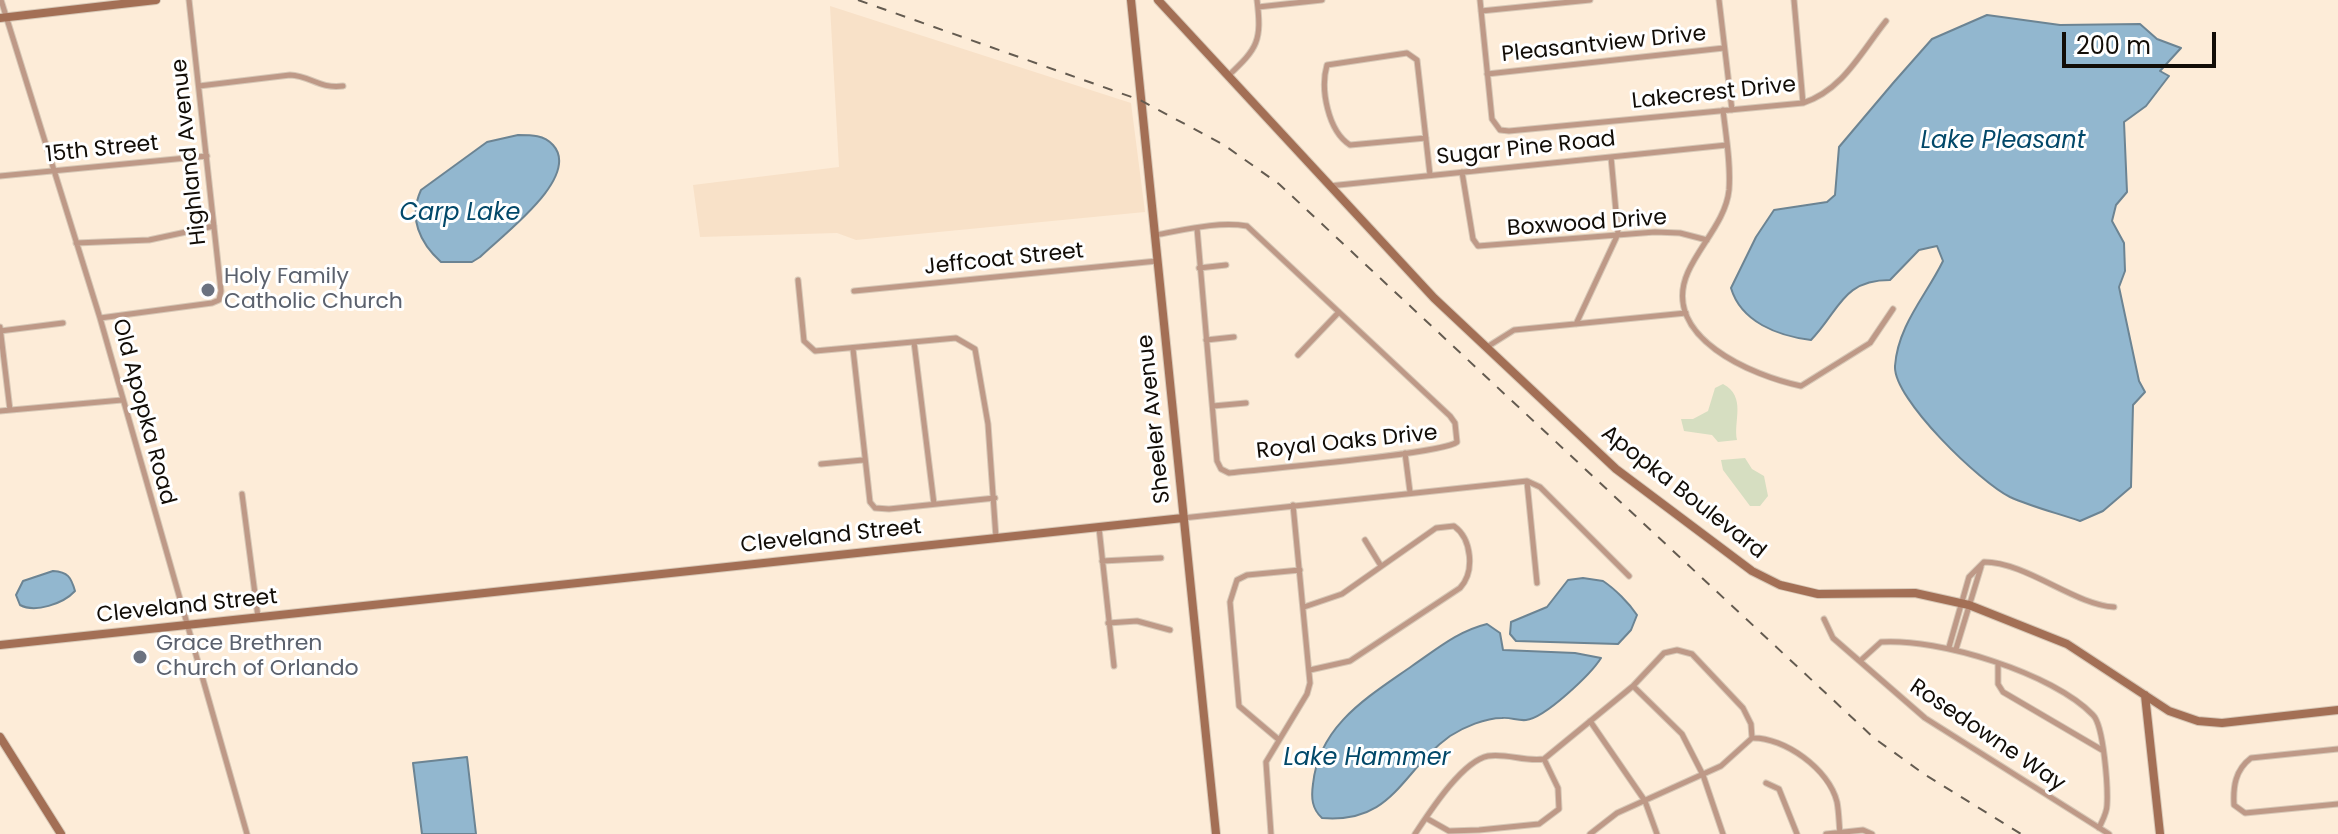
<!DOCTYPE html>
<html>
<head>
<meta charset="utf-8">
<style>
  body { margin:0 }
  #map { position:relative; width:2338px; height:834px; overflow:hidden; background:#fdecd8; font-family:Poppins,sans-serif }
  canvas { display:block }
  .scale { position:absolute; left:2062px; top:32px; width:154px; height:36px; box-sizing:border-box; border:4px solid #120d07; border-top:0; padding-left:10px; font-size:24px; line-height:28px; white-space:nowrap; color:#120d07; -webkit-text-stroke:6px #fff; paint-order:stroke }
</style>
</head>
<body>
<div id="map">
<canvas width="2338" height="834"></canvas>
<div class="scale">200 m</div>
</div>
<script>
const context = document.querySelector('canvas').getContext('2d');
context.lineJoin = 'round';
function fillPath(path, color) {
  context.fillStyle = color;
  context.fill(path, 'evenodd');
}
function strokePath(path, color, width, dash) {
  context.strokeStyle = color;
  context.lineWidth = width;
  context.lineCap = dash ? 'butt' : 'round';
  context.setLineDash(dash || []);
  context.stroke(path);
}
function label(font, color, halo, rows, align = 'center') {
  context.font = font + ' Poppins,sans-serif';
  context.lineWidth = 6;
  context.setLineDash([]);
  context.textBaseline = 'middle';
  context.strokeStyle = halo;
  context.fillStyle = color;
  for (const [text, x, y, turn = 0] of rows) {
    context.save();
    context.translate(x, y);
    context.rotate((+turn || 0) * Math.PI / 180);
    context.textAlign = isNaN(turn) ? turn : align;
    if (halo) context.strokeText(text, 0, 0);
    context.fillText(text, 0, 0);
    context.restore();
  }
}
fillPath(new Path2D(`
  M830,6L1131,103L1145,212L856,240L837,233L700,237L693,185L839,167Z`), '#f8e1c8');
fillPath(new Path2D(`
  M1723,384C1747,397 1733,421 1737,440L1718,442L1712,435L1684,431L1681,419H1693L1708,411L1715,388Z
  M1745,458L1752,469L1764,476L1768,496L1760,506H1750L1723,470L1721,460Z`), '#d6dec1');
const water = new Path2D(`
  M1987,15L2060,25L2140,24L2157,39L2181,48L2160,71L2169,76L2146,106L2124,122L2127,192L2116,205L2112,221L2124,243L2125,271L2119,287L2139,381L2145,392L2133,405L2131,487L2103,511L2080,521C2057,513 2032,507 2010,497C1981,483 1893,399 1895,366C1898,325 1926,296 1943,261L1937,246L1919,250L1890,280C1842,280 1840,310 1811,340C1778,336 1741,322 1731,288L1756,237L1774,210L1827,202L1835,195L1839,147L1894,82L1932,39Z
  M518,135C532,135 544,135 553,145C582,177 501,236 480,257L472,262H441C420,243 408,218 421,190L487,142Z
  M53,571C68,572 71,577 75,591C63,604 35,613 20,605L16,595L23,581Z
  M1583,578L1603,581C1615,589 1629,603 1637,615L1631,630L1618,644L1516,641L1510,634L1511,622L1547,607L1568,580Z
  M1487,624L1500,633L1503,650L1575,653L1601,658C1591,674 1545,718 1526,720C1518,721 1510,717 1502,718C1485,718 1464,727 1450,736C1401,771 1394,824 1322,818C1312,809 1311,798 1313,784C1319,725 1368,697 1412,666C1437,649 1458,631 1487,624Z
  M467,757L476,834H422L413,763Z`);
fillPath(water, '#92b7cf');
strokePath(water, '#6c8493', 2);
const street = new Path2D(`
  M1,0L100,318L247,834
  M1480,0L1492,119L1500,130L1509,131L1803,103C1843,90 1861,52 1886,21
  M1719,0L1732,110
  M1794,0L1803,103
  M1258,7L1322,0
  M1481,11L1590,0
  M1487,74L1724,48
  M1228,76C1258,48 1262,41 1257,0
  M199,86L290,75C311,76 319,89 343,86
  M1723,110C1726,136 1731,164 1729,190C1726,220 1700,245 1688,272C1659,337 1753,376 1801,386L1870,343L1893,309
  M1426,138L1350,145C1328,131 1320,89 1327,65L1407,53L1417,60L1430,175
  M1462,172L1473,239L1478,246L1655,232L1680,233L1707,240
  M0,176L207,156
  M1329,186L1727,145
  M1155,235C1184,230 1218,221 1247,226L1450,416L1455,423L1457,442C1443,454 1261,469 1229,473L1221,469L1217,461L1197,228
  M76,243L149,240L214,226
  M1199,268L1226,265
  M798,280L804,341L815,351L956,338L975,349L988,424L996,538
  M854,291L1157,261
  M100,318L212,303L219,300L221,291L189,0
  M1576,324L1618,234L1611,157
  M0,327L10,410
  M0,331L63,323
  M1206,340L1234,337
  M914,342L934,504
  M1487,347L1514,330L1686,313
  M853,349L870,502L875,508L889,509L995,498
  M1298,355L1339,312
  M1213,406L1246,403
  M0,411L122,400
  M1405,453L1410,492
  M821,464L863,460
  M1527,482L1537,583
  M242,494L258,617
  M1183,518L1527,481L1540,487L1629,576
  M1099,528L1114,666
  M1365,540L1381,566
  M1102,561L1161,558
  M1304,607L1342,594L1436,528L1454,526C1472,539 1475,572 1460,588L1350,661L1310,670
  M1824,619L1833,638L1925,718L2109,834
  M1108,623L1137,621L1170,630
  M1949,647L1969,577L1984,562C2026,562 2075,605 2114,607
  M1956,649L1981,567
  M1860,661L1881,642C1938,638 2053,673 2093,715C2104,726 2108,788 2107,805C2107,813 2102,821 2099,828
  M1998,665V684L2003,692L2102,750
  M1633,686L1682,734L1703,775L1723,834
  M1590,721L1645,801L1657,834
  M1278,739L1239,706L1230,602L1237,580L1247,575L1300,570
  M2338,749L2251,758C2235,770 2233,787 2234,805L2245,813L2338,804
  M1766,783L1779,789L1797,834
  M1426,818L1449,831L1479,830L1539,824L1559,809L1558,788L1544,759
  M1271,834L1266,762L1307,694L1310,683L1293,505
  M1415,834C1429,813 1462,761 1488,756C1507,753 1525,762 1544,759L1633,686L1664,653L1677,650L1692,654L1743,708L1751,724L1752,738
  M1590,834L1617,813L1721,766L1752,738C1784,737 1829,769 1837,802C1839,812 1839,824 1840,834
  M1826,834L1863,830L1872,834`);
const secondary = new Path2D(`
  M1131,0L1216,834
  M1158,0L1434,298L1616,469L1752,571L1780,585L1818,594L1915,593L1969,605L2067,644L2169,711L2198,721L2222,723L2338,710
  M0,18L156,0
  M0,645L1183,518
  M2145,695L2160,834
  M0,737L61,834`);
strokePath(street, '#d7c8b7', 7);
strokePath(secondary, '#d7c8b7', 10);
strokePath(street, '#be9987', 5);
strokePath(secondary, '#a36f55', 8);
strokePath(new Path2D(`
  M858,0L1140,100L1224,145L1279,184L1874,738L1924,774L2021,834`), '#645b50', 2, [10, 10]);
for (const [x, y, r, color] of [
  [208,290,8,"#6b7280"],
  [140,657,8,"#6b7280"]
]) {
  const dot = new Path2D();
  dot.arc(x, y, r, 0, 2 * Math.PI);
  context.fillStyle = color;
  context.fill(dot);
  strokePath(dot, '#fff', 3);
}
label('22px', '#120d07', '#fff', [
  ["Pleasantview Drive",1604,45,-6],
  ["Lakecrest Drive",1714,94,-6],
  ["Sugar Pine Road",1526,149,-6],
  ["15th Street",102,150,-6],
  ["Highland Avenue",190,152,-96],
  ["Boxwood Drive",1587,224,-4],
  ["Jeffcoat Street",1004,260,-6],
  ["Old Apopka Road",143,412,75],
  ["Sheeler Avenue",1155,419,-96],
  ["Royal Oaks Drive",1347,443,-6],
  ["Apopka Boulevard",1683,493,38],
  ["Cleveland Street",831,537,-6],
  ["Cleveland Street",187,607,-6],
  ["Rosedowne Way",1987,736,34]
]);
label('22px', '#5b616d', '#fff', [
  ["Holy Family",224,277],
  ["Catholic Church",224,302],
  ["Grace Brethren",156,644],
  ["Church of Orlando",156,669]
], 'left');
label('italic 24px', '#024869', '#fff', [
  ["Lake Pleasant",2003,142],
  ["Carp Lake",460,214],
  ["Lake Hammer",1367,759]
]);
</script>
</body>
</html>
